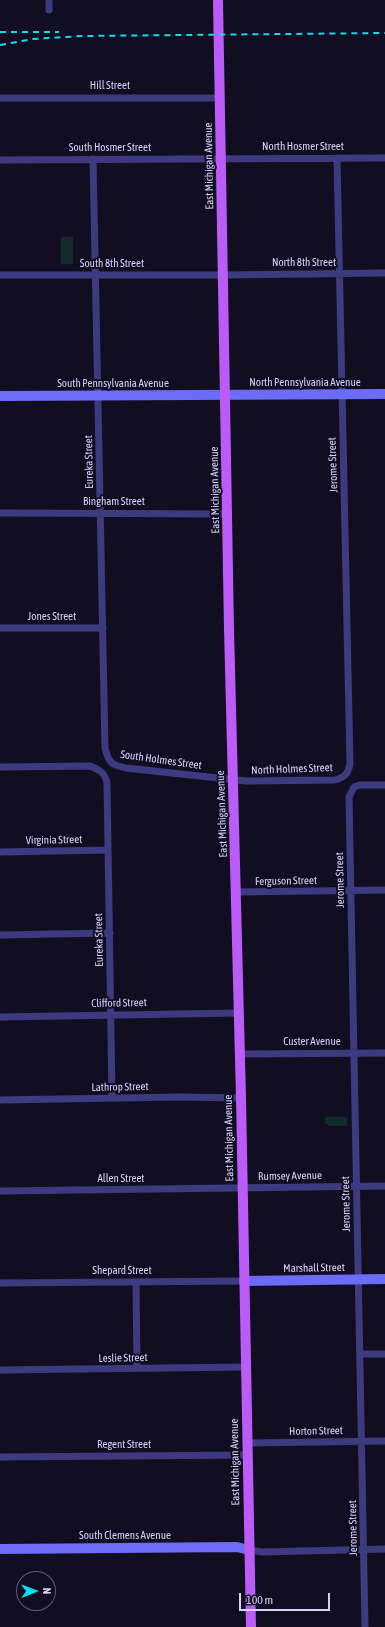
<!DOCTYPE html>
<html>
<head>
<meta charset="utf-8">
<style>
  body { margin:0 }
  #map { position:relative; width:385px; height:1627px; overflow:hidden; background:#110e22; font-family:"Asap Condensed",sans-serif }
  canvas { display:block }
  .north { position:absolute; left:16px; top:1571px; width:40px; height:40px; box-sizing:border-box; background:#110e22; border:1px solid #5f5c7a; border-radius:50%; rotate:89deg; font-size:11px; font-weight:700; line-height:16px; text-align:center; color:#d5d1fd }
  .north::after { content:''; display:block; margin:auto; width:14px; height:18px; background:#0adef0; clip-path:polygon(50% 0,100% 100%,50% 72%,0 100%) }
  .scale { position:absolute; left:239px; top:1593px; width:91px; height:18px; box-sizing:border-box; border:2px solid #d5d1fd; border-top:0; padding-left:5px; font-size:12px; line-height:14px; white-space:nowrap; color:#d5d1fd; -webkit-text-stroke:3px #110e22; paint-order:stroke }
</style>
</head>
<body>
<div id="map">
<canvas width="385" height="1627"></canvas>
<div class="north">N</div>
<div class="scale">100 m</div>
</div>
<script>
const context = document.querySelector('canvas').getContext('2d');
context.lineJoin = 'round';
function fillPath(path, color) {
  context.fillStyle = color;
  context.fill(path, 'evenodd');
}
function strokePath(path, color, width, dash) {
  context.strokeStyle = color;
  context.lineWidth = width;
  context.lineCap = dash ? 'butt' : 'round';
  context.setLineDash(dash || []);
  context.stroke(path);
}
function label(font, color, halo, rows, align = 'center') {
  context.font = font + ' "Asap Condensed",sans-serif';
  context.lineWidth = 4;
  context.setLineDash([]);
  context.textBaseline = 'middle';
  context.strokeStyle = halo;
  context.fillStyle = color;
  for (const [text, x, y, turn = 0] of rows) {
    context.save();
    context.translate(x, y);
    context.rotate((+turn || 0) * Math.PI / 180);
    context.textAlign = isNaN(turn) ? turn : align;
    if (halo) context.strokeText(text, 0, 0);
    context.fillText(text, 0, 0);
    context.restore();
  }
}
fillPath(new Path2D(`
  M61,237H73V264H61Z
  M325,1117H347V1126H328V1124H325Z`), '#122b2a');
strokePath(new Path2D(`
  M49,0V10
  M0,98H220
  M93,159L105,748C109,763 111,765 126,768L246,781L335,780C345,777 348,774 350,764L337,158
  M0,160L385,158
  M0,275H223L385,273
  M0,513L228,514
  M0,628H103
  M0,767L90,766C100,770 105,773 107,783L112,1098
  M0,852L108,850
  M236,892L385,890
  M0,935L110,933
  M0,1017L239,1013
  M239,1054L385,1053
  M0,1100L179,1097L241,1098
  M0,1191L385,1186
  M136,1282L137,1368
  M0,1283L244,1281
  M360,1354H385
  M0,1370L246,1367
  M247,1443L385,1441
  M0,1457L247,1455
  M249,1550L262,1552L385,1549
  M365,1627L349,797L354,787L360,785H385`), '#3d3b7f', 7);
strokePath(new Path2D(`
  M0,396L385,394
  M244,1281L385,1279
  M0,1549L237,1547L249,1550`), '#6d6cf9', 10);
strokePath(new Path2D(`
  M218,0L229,629L241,1098L251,1627`), '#bb5cf9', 10);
strokePath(new Path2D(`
  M0,32H59
  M0,45L33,39L82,36L385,33`), '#0adef0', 2, [6, 5]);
label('11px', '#d5d1fd', '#110e22', [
  ["Hill Street",110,86],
  ["North Hosmer Street",303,147],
  ["South Hosmer Street",110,148],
  ["East Michigan Avenue",209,166,-91],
  ["North 8th Street",304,263],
  ["South 8th Street",112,264],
  ["North Pennsylvania Avenue",305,383],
  ["South Pennsylvania Avenue",113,384],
  ["Eureka Street",89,462,-91],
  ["Jerome Street",333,465,-92],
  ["East Michigan Avenue",215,490,-91],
  ["Bingham Street",114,502],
  ["Jones Street",52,617],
  ["South Holmes Street",161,760,8],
  ["North Holmes Street",292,769,-2],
  ["East Michigan Avenue",222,814,-92],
  ["Virginia Street",54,840,-1],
  ["Jerome Street",340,880,-91],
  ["Ferguson Street",286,881,-1],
  ["Eureka Street",99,940,-91],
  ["Clifford Street",119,1003,-1],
  ["Custer Avenue",312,1042],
  ["Lathrop Street",120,1087,-1],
  ["East Michigan Avenue",229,1138,-91],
  ["Rumsey Avenue",290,1176,-1],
  ["Allen Street",121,1179],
  ["Jerome Street",346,1204,-91],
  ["Marshall Street",314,1268,-1],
  ["Shepard Street",122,1271],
  ["Leslie Street",123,1358,-1],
  ["Horton Street",316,1431,-1],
  ["Regent Street",124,1445],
  ["East Michigan Avenue",235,1462,-91],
  ["Jerome Street",353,1528,-91],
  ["South Clemens Avenue",125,1536]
]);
</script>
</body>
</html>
